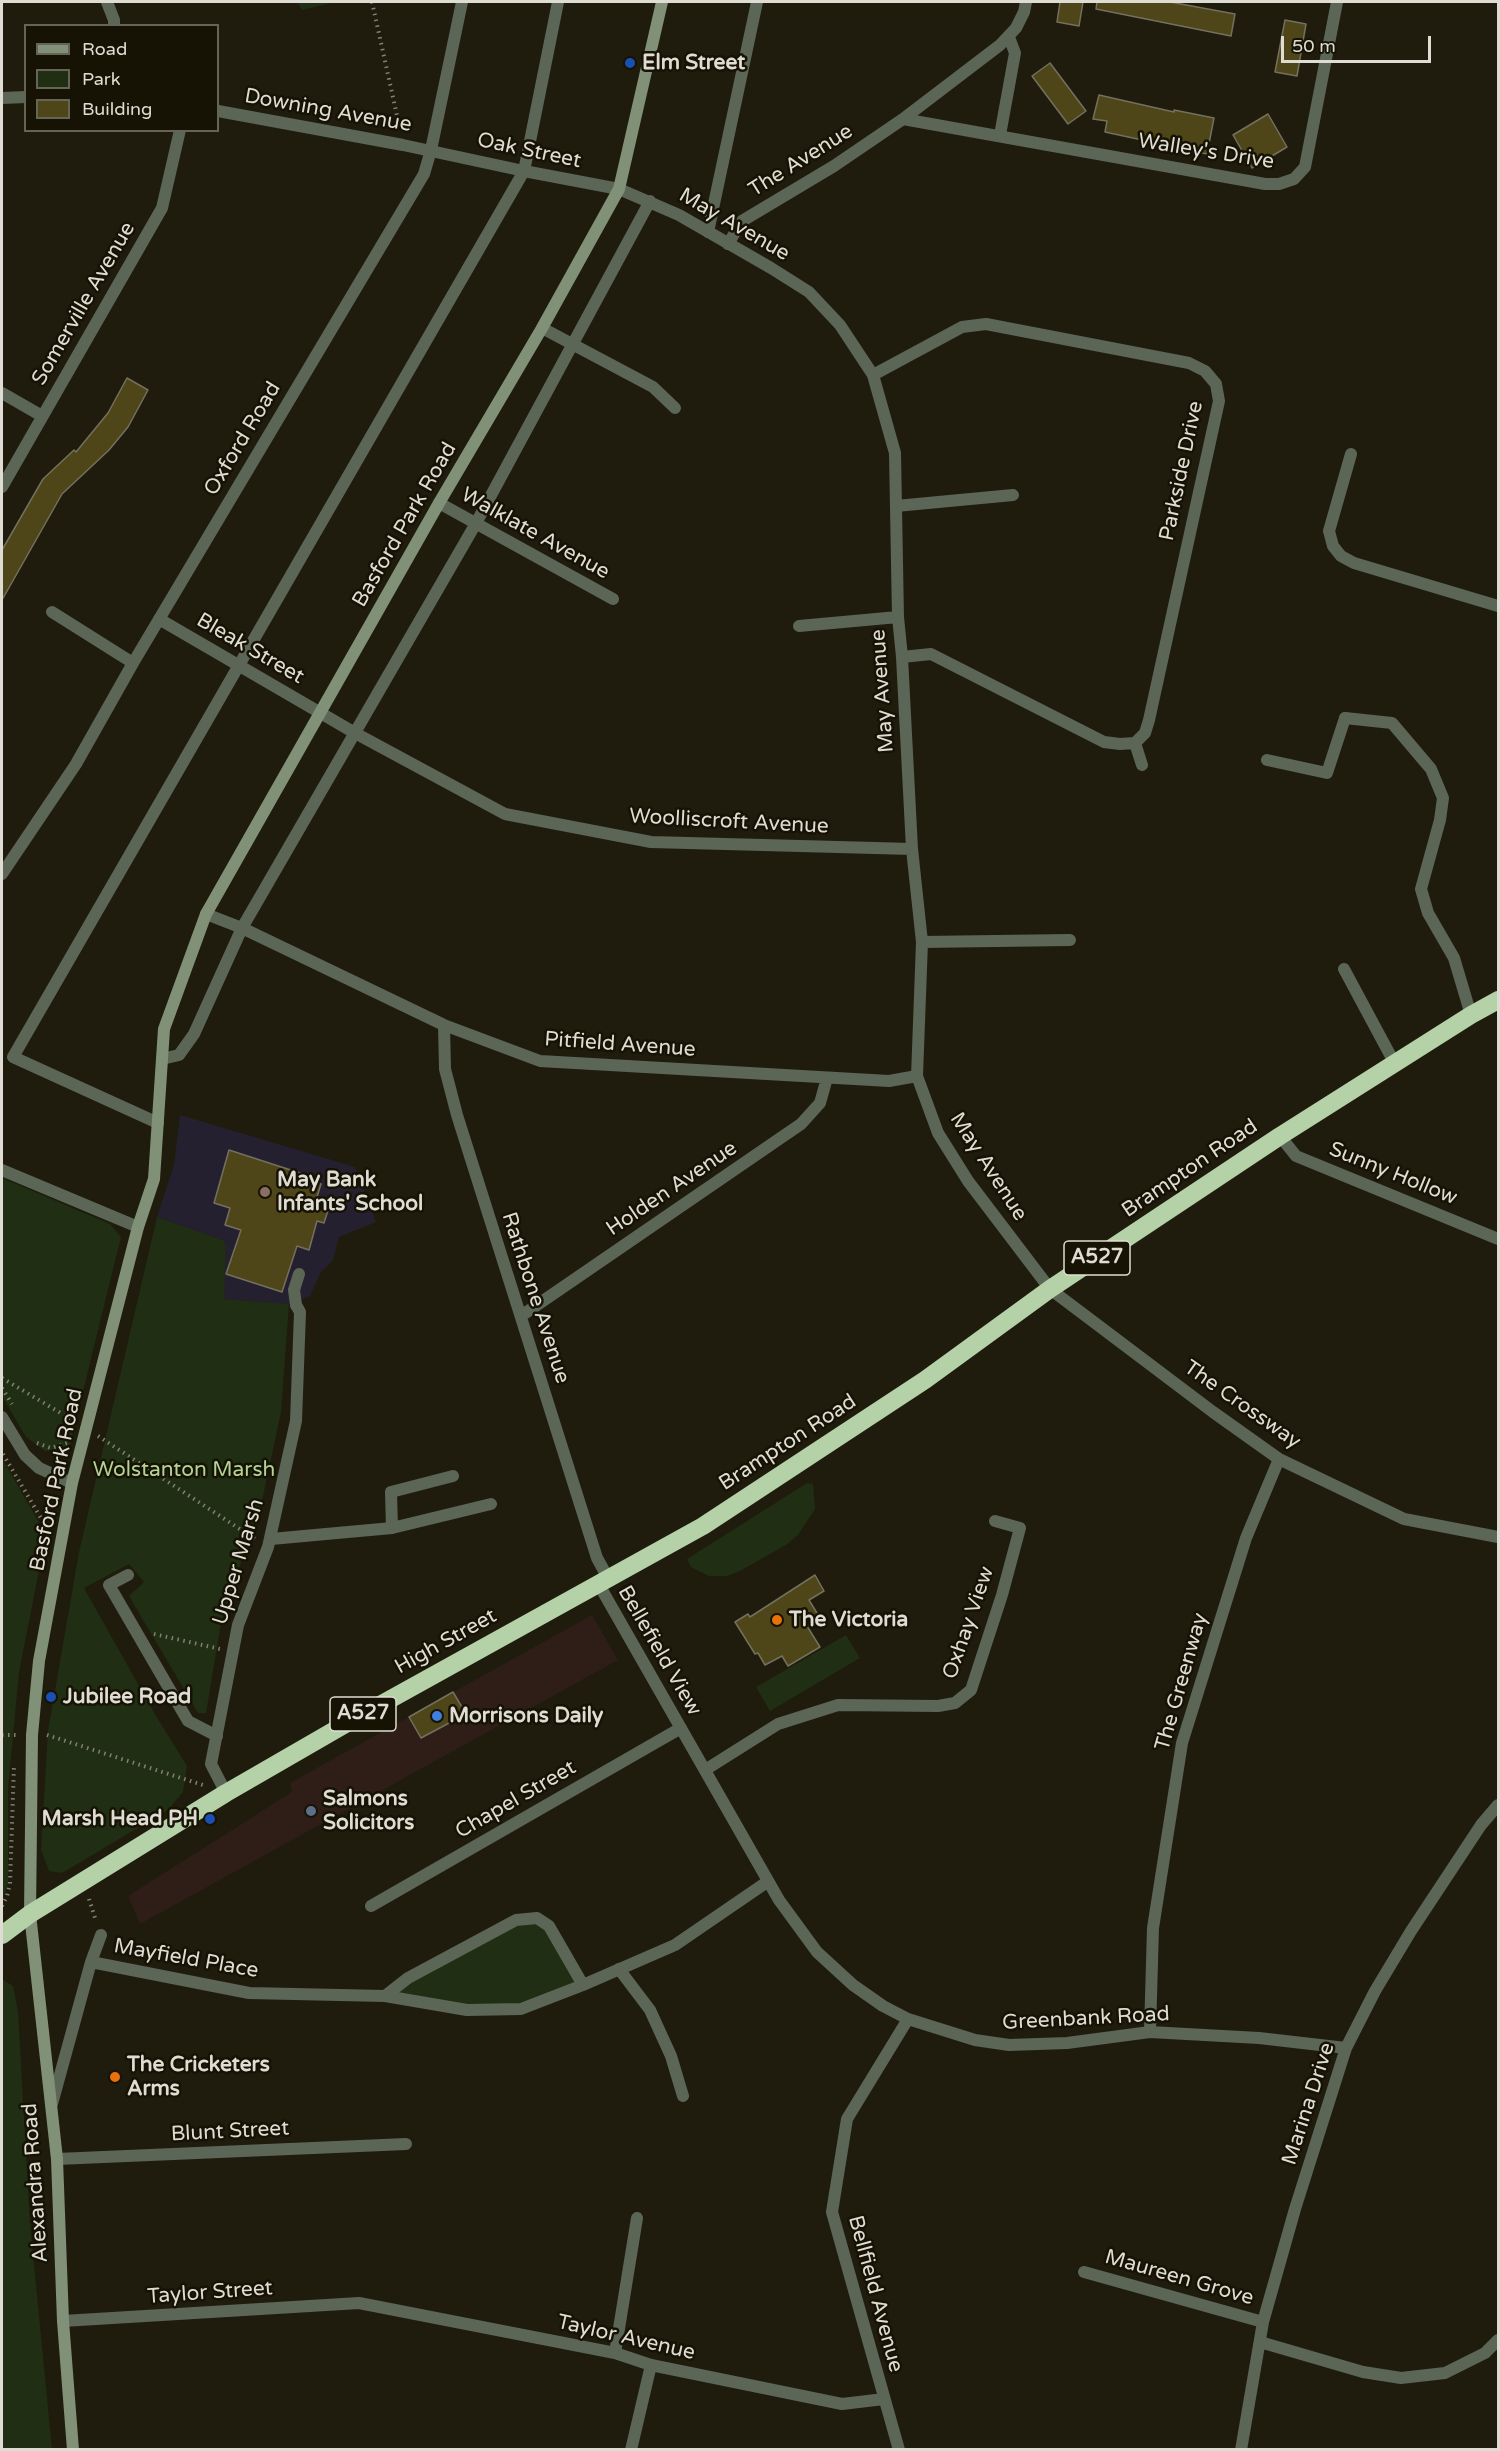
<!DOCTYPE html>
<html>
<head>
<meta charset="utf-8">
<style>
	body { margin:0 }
	#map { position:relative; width:1500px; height:2451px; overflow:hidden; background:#1f1c0d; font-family:"Varela Round",sans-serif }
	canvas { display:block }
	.frame { position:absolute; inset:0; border:3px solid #dfddd3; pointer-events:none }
	.legend { position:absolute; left:24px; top:24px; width:195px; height:108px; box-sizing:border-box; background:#161305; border:2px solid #666457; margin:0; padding:8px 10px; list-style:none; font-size:18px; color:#dfddd3 }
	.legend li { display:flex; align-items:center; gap:12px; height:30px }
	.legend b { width:30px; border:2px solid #666457 }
	.scale { position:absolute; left:1281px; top:36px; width:150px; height:27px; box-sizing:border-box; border:3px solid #dfddd3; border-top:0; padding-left:8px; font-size:18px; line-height:21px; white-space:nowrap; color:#dfddd3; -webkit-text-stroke:4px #161305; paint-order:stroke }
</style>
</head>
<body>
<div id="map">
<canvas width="1500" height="2451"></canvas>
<div class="frame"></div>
<ul class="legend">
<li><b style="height:8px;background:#809178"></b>Road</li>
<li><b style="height:16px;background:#202e13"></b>Park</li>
<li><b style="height:16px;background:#4e4519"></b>Building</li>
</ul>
<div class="scale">50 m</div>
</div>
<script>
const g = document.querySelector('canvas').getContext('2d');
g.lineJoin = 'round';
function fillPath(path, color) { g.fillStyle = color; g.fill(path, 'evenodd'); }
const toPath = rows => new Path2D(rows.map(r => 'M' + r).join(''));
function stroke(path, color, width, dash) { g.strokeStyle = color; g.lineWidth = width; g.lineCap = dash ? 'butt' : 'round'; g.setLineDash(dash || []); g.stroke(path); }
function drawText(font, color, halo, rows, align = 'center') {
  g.font = font + ' "Varela Round",sans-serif'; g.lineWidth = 5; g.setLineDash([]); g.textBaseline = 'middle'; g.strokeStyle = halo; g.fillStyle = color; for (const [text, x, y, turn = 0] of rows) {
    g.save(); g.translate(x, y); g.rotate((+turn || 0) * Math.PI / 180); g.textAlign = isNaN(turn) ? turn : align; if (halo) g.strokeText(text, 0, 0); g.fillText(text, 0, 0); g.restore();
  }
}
fillPath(toPath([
	[592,1615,618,1660,140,1924,128,1896,292,1792,290,1783]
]), '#2f1e18');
fillPath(toPath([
	[180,1115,355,1167,376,1222,339,1237,333,1260,321,1272,310,1296,289,1304,223,1299,226,1246,223,1240,157,1217,174,1165]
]), '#252030');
fillPath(toPath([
	[297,2,335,2,302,10],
	[2,1178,110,1224,121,1237,70,1444,62,1449,45,1451,26,1437,2,1396],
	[157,1217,223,1240,226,1246,224,1299,289,1304,281,1412,263,1496,221,1623,206,1713,198,1713,129,1596,144,1582,129,1564,84,1588,156,1716,187,1766,183,1792,168,1810,62,1873,49,1871,41,1850,48,1731,79,1552],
	[2,1458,46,1535,19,1672,8,1789,8,1884,2,1900],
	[807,1483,813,1484,815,1509,798,1535,786,1545,740,1571,727,1576,709,1576,691,1567,687,1559],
	[846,1635,860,1658,770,1711,756,1687],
	[537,1918,583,1985,521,2009,467,2010,385,1996,516,1920],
	[2,1979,13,1986,18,2011,30,2224,52,2449,2,2449]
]), '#202e13');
const building = toPath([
	[1060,2,1083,2,1079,26,1057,22,1060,2],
	[1097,2,1170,2,1235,14,1231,36,1096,9,1097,2],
	[1285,20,1306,24,1297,76,1275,72,1285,20],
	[1050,63,1086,111,1068,124,1032,76,1050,63],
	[1099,95,1174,112,1174,110,1214,118,1207,154,1105,132,1107,121,1093,119,1099,95],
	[1268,114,1287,147,1252,168,1233,135,1268,114],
	[127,378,148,390,128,427,109,450,62,494,2,600,2,550,43,479,74,450,76,452,108,413,127,378],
	[229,1150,303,1174,302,1178,321,1184,317,1197,331,1201,324,1223,317,1221,309,1250,297,1246,282,1292,226,1274,241,1230,225,1225,230,1208,214,1203,229,1150],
	[815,1575,824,1591,809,1600,820,1618,807,1626,820,1647,788,1666,782,1656,765,1665,758,1653,755,1654,735,1622,748,1614,750,1617,815,1575],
	[453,1692,466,1714,421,1738,409,1717,453,1692]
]);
fillPath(building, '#4e4519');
stroke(building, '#74705f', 1.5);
stroke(toPath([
	[372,2,400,129],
	[2,1378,74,1421],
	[2,1388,12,1404],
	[98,1436,255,1539],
	[37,1443,51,1448,67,1443],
	[3,1454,48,1530],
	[154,1634,220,1649],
	[2,1735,19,1735],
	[47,1735,206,1786],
	[89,1899,96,1921],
	[2,1906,7,1896,10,1884,14,1765]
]), '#828073', 4, [1.5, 4.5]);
stroke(toPath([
	[708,232,757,2],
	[1351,454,1329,531,1333,546,1341,556,1354,563,1498,606],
	[1267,760,1327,773,1345,718],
	[158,1123,13,1057,524,171,558,2],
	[296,1305,294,1290,299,1274],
	[392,1528,391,1492,453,1476],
	[128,1575,109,1585,188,1721,217,1736],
	[619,1969,650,2010,671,2056,683,2096]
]), '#5b6656', 12);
stroke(toPath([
	[107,2,114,20,114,26],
	[2,98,26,97],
	[218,111,403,145,524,171,619,189,679,215,771,268,809,292,840,325,873,375,895,453,898,617,902,657,912,849,922,942,917,1076,938,1133,968,1181,1050,1289,1213,1412,1279,1459,1404,1519,1498,1537],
	[903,119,1265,184,1279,184,1294,179,1305,167,1337,2],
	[1000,135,1015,53,1009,37],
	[728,244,742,221,834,166,903,119,1000,45,1016,28,1024,12,1026,2],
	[542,328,653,387,675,408],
	[873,375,962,327,986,324,1189,363,1205,371,1216,384,1219,401,1149,720,1145,733,1135,743,1120,744,1104,742,931,654,902,657],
	[2,393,42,416],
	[2,487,162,208,180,130],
	[439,503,613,599],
	[896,506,1013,495],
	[52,612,133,663],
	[159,619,355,733,505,814,651,842,912,849],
	[799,626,898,617],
	[1345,718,1392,723,1431,769,1443,798,1440,820,1421,889,1428,913,1454,958,1471,1015],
	[1135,743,1142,765],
	[2,874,76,764,133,663,424,174,431,150,462,2],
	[206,914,242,928,444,1025,540,1061,889,1081,917,1076],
	[922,942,1070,940],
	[1344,969,1395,1064],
	[444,1025,445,1069,457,1115,597,1558,608,1578],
	[162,1059,179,1055,194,1034,242,928,475,525,650,201],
	[1280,1136,1296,1156,1498,1239],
	[2,1170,138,1227],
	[521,1316,801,1124,820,1103,827,1078],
	[2,1417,25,1455,39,1468,72,1483],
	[271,1539,392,1528,491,1504],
	[598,1583,779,1900,817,1952,853,1985,883,2006,908,2019,975,2040,1009,2045,1067,2043,1150,2032,1259,2038,1346,2048],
	[705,1770,778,1724,838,1705,938,1706,955,1703,971,1690,1002,1595,1020,1528,995,1521],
	[226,1793,211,1764,238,1625,268,1547,296,1421,300,1312,296,1305],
	[371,1906,681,1728],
	[91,1962,101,1935],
	[385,1996,408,1978,516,1920,537,1918,549,1926,583,1985],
	[1150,2032,1153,1928,1182,1743,1246,1538,1279,1459],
	[52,2104,91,1962,249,1993,385,1996,467,2010,521,2009,583,1985,675,1945,767,1882],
	[57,2159,406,2144],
	[1084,2272,1263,2322],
	[63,2321,359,2303,615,2353,651,2365,842,2404,884,2399],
	[1260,2342,1363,2372,1401,2378,1445,2373,1485,2353,1498,2340],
	[615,2353,637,2218],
	[631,2450,651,2365],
	[899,2450,832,2212,847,2119,908,2019],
	[1241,2450,1263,2322,1295,2209,1346,2048,1375,1991,1411,1931,1481,1825,1498,1805]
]), '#5b6656', 12);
stroke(toPath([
	[73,2450,63,2321,57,2159,30,1914,32,1735,39,1661,72,1483,138,1227,154,1179,164,1029,206,914,439,503,542,328,619,189,662,2]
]), '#809178', 12);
stroke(toPath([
	[2,1935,30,1914,226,1793,342,1726,703,1526,925,1380,1050,1289,1280,1136,1471,1015,1498,1000]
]), '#b5d1a8', 18);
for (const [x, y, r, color] of [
	[630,63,6,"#1a4fb4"],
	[265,1192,6,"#8d6e63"],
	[777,1620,6,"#e8710a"],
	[51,1697,6,"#1a4fb4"],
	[437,1716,6,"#3f7fe0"],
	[311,1811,6,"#5c6f8a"],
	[210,1819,6,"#1a4fb4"],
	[115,2077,6,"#e8710a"]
]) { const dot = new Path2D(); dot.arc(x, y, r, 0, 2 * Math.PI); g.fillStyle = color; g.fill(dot); stroke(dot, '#161305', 2); }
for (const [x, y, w] of [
	[1097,1258,66],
	[363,1714,66]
]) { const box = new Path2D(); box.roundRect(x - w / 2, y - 17, w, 34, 4.5); g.fillStyle = '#161305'; g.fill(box); stroke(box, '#dfddd3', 1.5); }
drawText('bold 20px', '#dfddd3', null, [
	["A527",1097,1258],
	["A527",363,1714]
]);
drawText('bold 21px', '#dfddd3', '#161305', [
	["Elm Street",642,63],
	["May Bank",277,1180],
	["Infants' School",277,1204],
	["The Victoria",789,1620],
	["Jubilee Road",63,1697],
	["Morrisons Daily",449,1716],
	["Salmons",323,1799],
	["Solicitors",323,1823],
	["Marsh Head PH",198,1819,"right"],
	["The Cricketers",127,2065],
	["Arms",127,2089]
], 'left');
drawText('21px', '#dfddd3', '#161305', [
	["Downing Avenue",328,111,10],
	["Oak Street",529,151,12],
	["Walley's Drive",1206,152,9],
	["The Avenue",801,161,-32],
	["May Avenue",734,225,30],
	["Somerville Avenue",84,304,-60],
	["Oxford Road",243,439,-59],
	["Parkside Drive",1182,471,-78],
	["Basford Park Road",405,525,-60],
	["Walklate Avenue",535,534,29],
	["Bleak Street",250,649,30],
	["May Avenue",883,691,-94],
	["Woolliscroft Avenue",729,822,3],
	["Pitfield Avenue",620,1045,4],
	["May Avenue",988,1167,57],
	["Brampton Road",1190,1169,-34],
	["Sunny Hollow",1393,1174,22],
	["Holden Avenue",672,1189,-34],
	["Rathbone Avenue",535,1298,72],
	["The Crossway",1242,1405,35],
	["Brampton Road",788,1443,-33],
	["Basford Park Road",57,1480,-78],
	["Upper Marsh",239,1562,-73],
	["Oxhay View",969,1623,-71],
	["High Street",446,1642,-29],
	["Bellefield View",659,1651,60],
	["The Greenway",1182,1682,-74],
	["Chapel Street",516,1800,-30],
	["Mayfield Place",186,1959,10],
	["Greenbank Road",1086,2019,-3],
	["Marina Drive",1309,2104,-72],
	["Blunt Street",230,2132,-3],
	["Alexandra Road",36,2183,-94],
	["Maureen Grove",1179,2278,16],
	["Taylor Street",210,2293,-4],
	["Bellfield Avenue",875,2294,75],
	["Taylor Avenue",626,2338,13]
]);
drawText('21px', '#b2d495', '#161305', [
	["Wolstanton Marsh",184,1470]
]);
</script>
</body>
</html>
